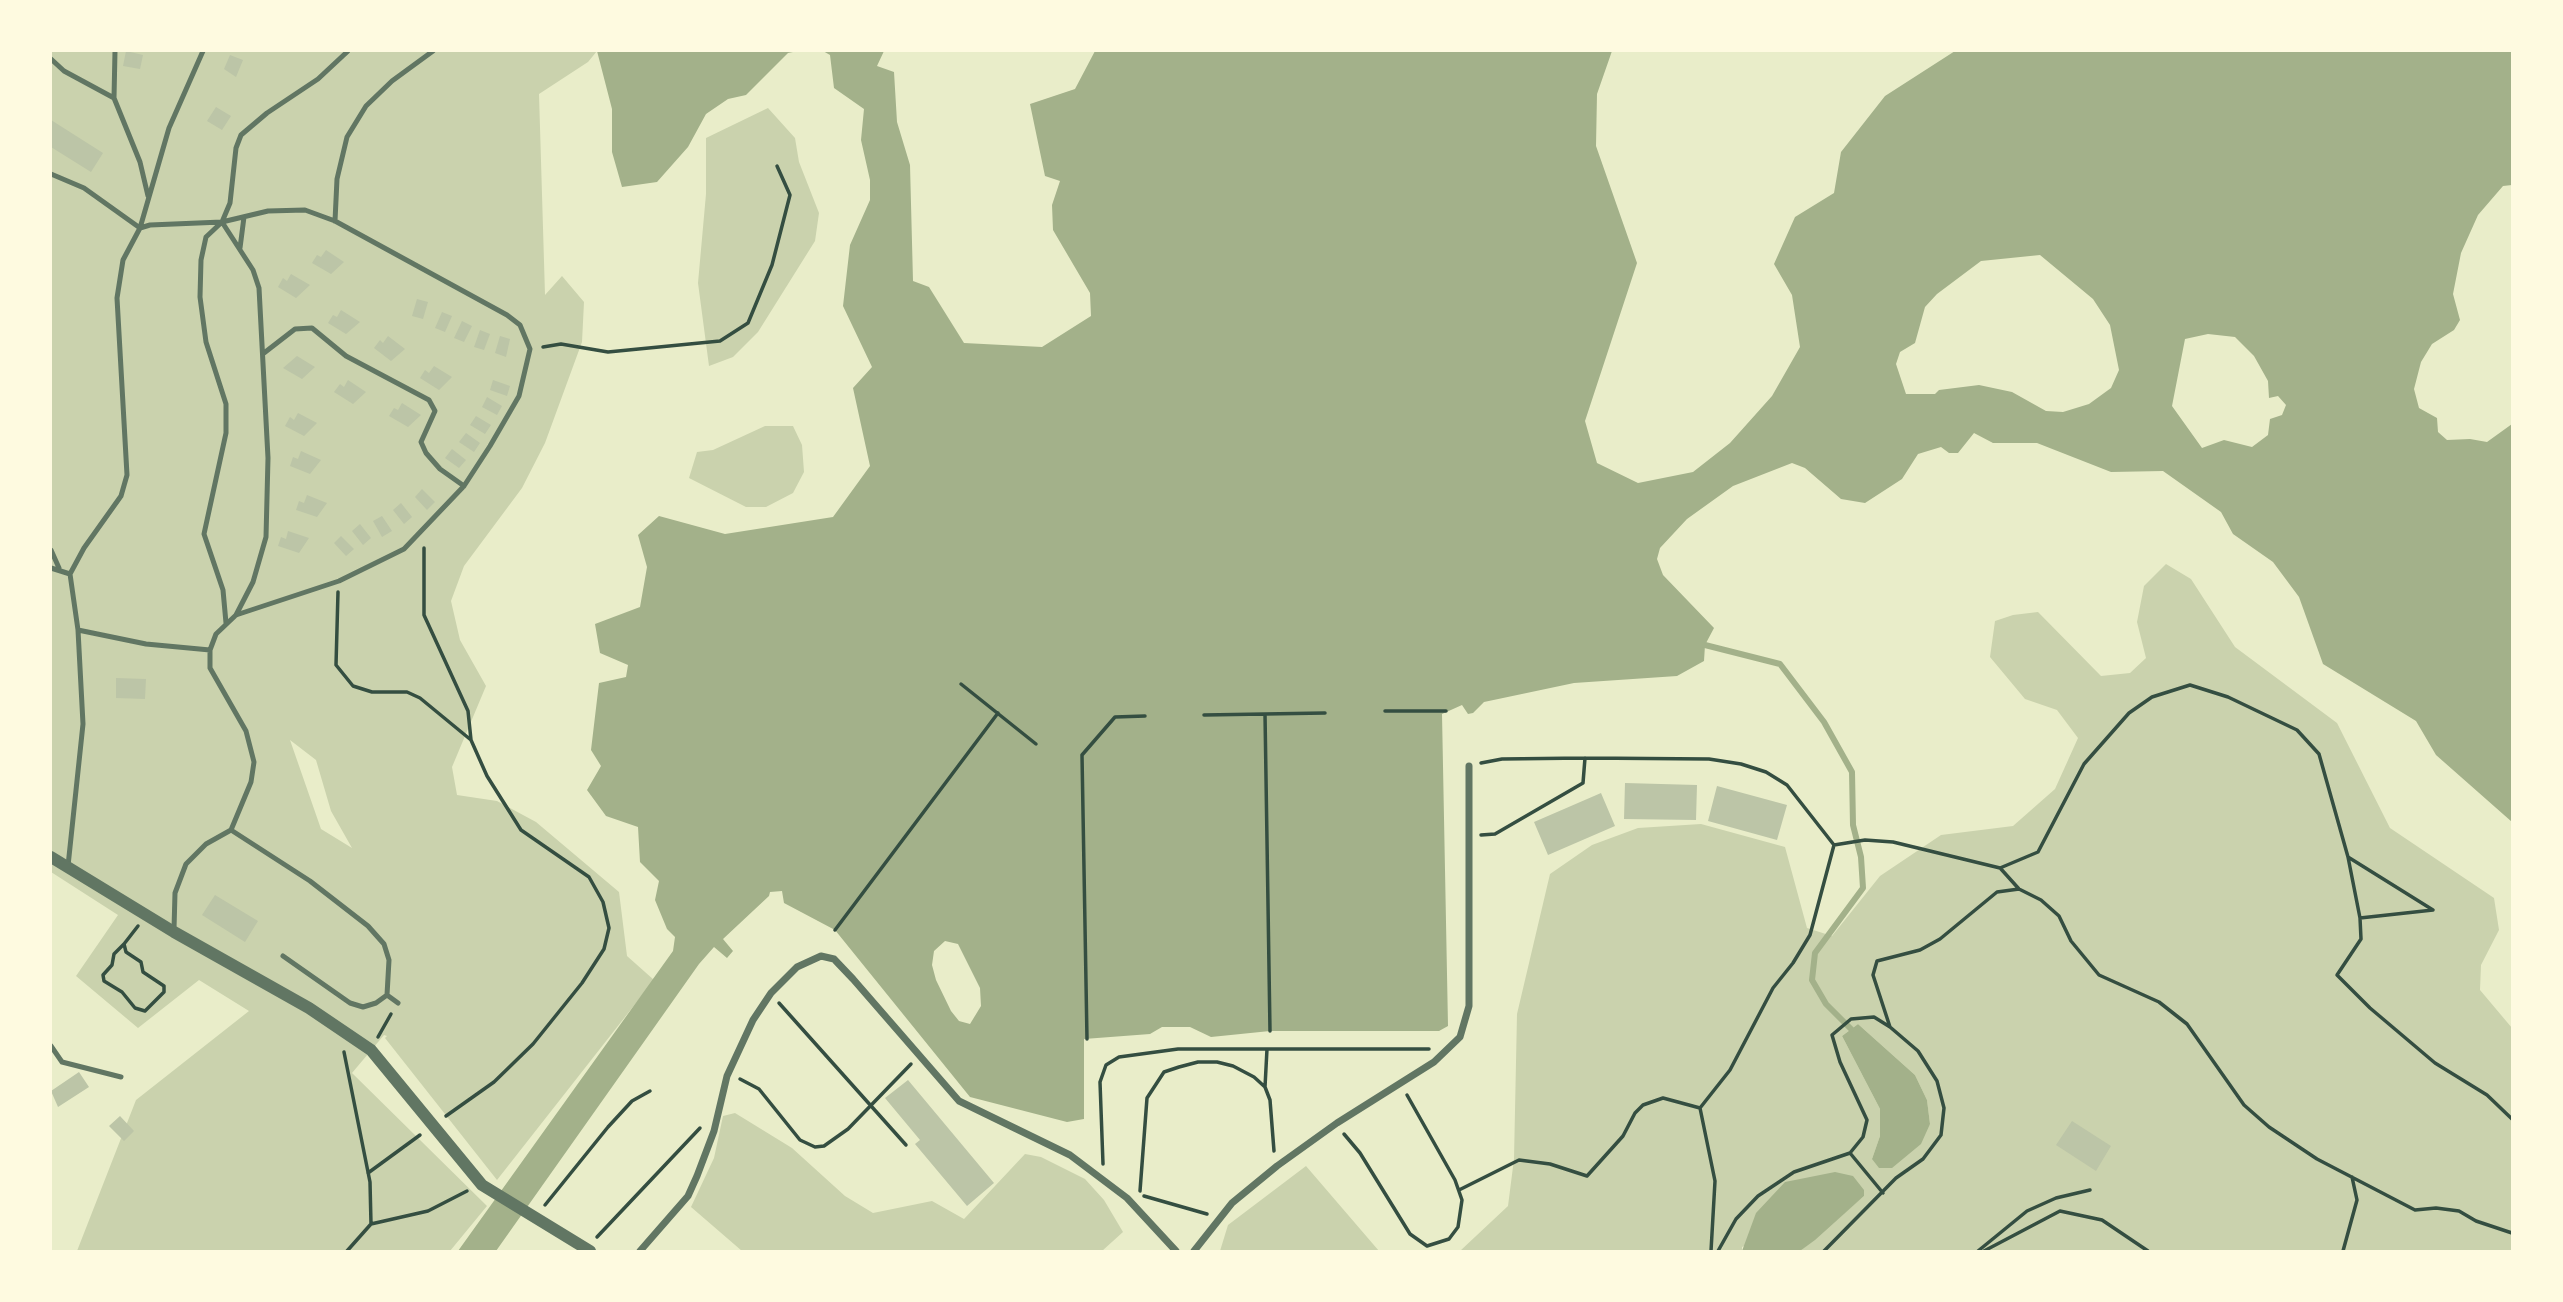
<!DOCTYPE html>
<html>
<head>
<meta charset="utf-8">
<style>
	body { margin:0 }
	#map { position:relative; width:2563px; height:1302px; overflow:hidden; background:#e9edc9; font-family:Raleway,sans-serif }
	canvas { display:block }
	.frame { position:absolute; inset:0; border:52px solid #fefae0; pointer-events:none }
</style>
</head>
<body>
<div id="map">
<canvas width="2563" height="1302"></canvas>
<div class="frame"></div>
</div>
<script>
const g = document.querySelector('canvas').getContext('2d');
g.lineJoin = 'round';
function fillPath(path, color) { g.fillStyle = color; g.fill(path, 'evenodd'); }
const toPath = rows => new Path2D(rows.map(r => 'M' + r).join(''));
function stroke(path, color, width, dash) { g.strokeStyle = color; g.lineWidth = width; g.lineCap = dash ? 'butt' : 'round'; g.setLineDash(dash || []); g.stroke(path); }
fillPath(toPath([
	[51,51,597,51,588,62,539,94,545,295,562,276,584,302,582,342,545,443,522,488,464,566,451,601,460,640,486,686,452,767,457,795,497,801,536,822,619,892,627,956,654,980,497,1180,385,1038,387,1036,384,1035,352,1073,487,1206,450,1251,77,1251,136,1100,249,1011,199,980,138,1028,76,976,118,915,51,872],
	[290,740,316,760,331,811,352,848,321,829],
	[768,108,795,138,799,162,819,213,815,241,758,332,733,357,709,366,698,283,706,194,706,138],
	[765,426,793,426,802,445,804,472,793,493,766,507,746,507,689,478,697,452,713,450],
	[2166,564,2191,579,2235,647,2337,723,2390,828,2494,898,2499,930,2481,965,2480,990,2512,1028,2512,1251,1800,1251,1864,1196,1742,1247,1742,1251,1460,1251,1508,1206,1514,1159,1517,1014,1550,874,1592,845,1638,828,1701,824,1785,847,1807,928,1832,936,1880,876,1941,835,2013,826,2055,789,2078,738,2057,710,2025,699,1990,657,1995,621,2013,615,2038,612,2101,676,2130,673,2146,658,2137,622,2144,586],
	[1858,1024,1915,1075,1927,1100,1930,1124,1872,1159,1880,1136,1880,1109,1842,1036],
	[735,1113,792,1148,845,1196,873,1213,932,1201,964,1219,1025,1154,1041,1157,1085,1179,1104,1200,1123,1232,1102,1251,742,1251,691,1207,714,1158,723,1116],
	[1306,1166,1379,1251,1220,1251,1228,1225]
]), '#cad2ad');
fillPath(toPath([
	[597,51,798,51,788,53,746,95,728,99,706,114,688,147,657,182,622,187,612,152,612,109],
	[823,51,884,51,877,66,894,72,897,122,910,165,913,281,929,287,964,343,1042,347,1091,316,1090,293,1053,230,1052,205,1060,181,1045,176,1030,104,1075,89,1095,51,1612,51,1597,94,1596,146,1637,263,1585,421,1597,463,1638,483,1693,472,1730,443,1772,396,1800,347,1792,295,1774,264,1795,217,1834,193,1841,152,1885,96,1955,51,2512,51,2512,185,2503,186,2478,215,2461,253,2453,294,2460,320,2454,330,2432,344,2421,362,2414,389,2419,408,2437,418,2438,432,2447,440,2470,439,2487,442,2512,424,2512,822,2436,755,2416,721,2323,664,2299,597,2273,562,2233,534,2221,512,2163,471,2111,472,2037,443,1993,443,1974,433,1958,453,1949,453,1941,447,1918,454,1902,479,1865,503,1841,499,1805,468,1792,463,1733,486,1687,519,1660,548,1657,559,1663,575,1714,628,1705,645,1704,661,1677,676,1574,683,1484,702,1473,713,1468,714,1462,705,1442,714,1448,1026,1439,1031,1270,1031,1211,1037,1190,1027,1162,1027,1150,1034,1084,1039,1084,1119,1067,1122,970,1097,835,930,784,903,782,891,770,892,769,896,723,939,733,951,727,958,714,947,699,964,496,1251,458,1251,673,951,675,937,667,929,655,900,659,881,640,862,638,827,606,816,587,790,601,766,591,750,599,683,626,677,628,665,600,653,595,624,640,607,647,567,638,535,659,516,725,534,833,517,870,466,853,388,872,367,843,306,850,245,870,200,870,180,861,140,864,109,834,88,830,55],
	[2040,255,2093,299,2110,325,2119,370,2111,388,2089,404,2063,412,2046,411,2012,392,1979,385,1939,390,1935,394,1906,394,1896,364,1900,352,1915,343,1925,307,1937,294,1981,261],
	[2208,334,2235,337,2254,356,2268,381,2269,398,2278,396,2286,405,2282,415,2270,419,2268,435,2252,447,2224,440,2202,448,2172,406,2185,339],
	[945,941,958,944,980,988,981,1006,970,1024,959,1021,951,1011,936,980,932,965,934,951],
	[1858,1024,1915,1075,1927,1100,1930,1124,1921,1144,1892,1168,1879,1168,1872,1159,1880,1136,1880,1109,1842,1036],
	[1835,1172,1853,1176,1864,1190,1864,1196,1815,1240,1800,1251,1742,1251,1756,1213,1785,1182]
]), '#a3b18a');
stroke(toPath([
	[1705,645,1780,664,1824,722,1852,772,1853,825,1861,857,1863,888,1815,953,1812,980,1826,1004,1851,1029]
]), '#a3b18a', 6);
fillPath(toPath([
	[126,51,143,55,140,69,123,66],
	[230,55,243,60,236,77,224,69],
	[216,107,231,116,222,130,207,121],
	[51,120,103,153,91,172,51,147],
	[326,250,344,262,331,274,312,263,317,255,321,257],
	[291,274,310,285,296,298,278,287,283,278,287,281],
	[417,299,428,302,423,319,412,316],
	[341,310,360,322,346,334,328,323,333,315,337,317],
	[442,312,452,316,445,332,435,328],
	[462,321,472,326,464,342,454,338],
	[480,330,490,334,484,350,474,347],
	[388,336,405,349,391,361,374,348,380,340,383,343],
	[500,336,510,339,506,357,495,353],
	[297,356,315,367,302,379,283,368],
	[434,366,452,377,439,390,420,378,425,370,429,373],
	[348,380,366,392,353,404,334,392,340,384,344,387],
	[493,380,510,386,507,396,490,390],
	[487,397,502,406,497,415,482,407],
	[402,403,421,415,408,427,389,416,394,408,398,410],
	[298,413,317,423,304,436,285,426,290,417,294,420],
	[476,416,491,425,485,434,470,425],
	[466,433,480,443,474,452,459,442],
	[452,449,466,460,459,468,445,458],
	[301,451,321,460,310,474,290,466,293,457,298,459],
	[422,489,435,502,427,510,415,497],
	[307,495,327,503,317,517,296,510,299,501,304,503],
	[401,503,412,517,404,524,393,510],
	[382,516,392,531,382,537,373,521],
	[360,524,371,538,363,545,352,531],
	[288,531,309,538,299,553,278,546,281,537,286,539],
	[341,536,354,549,346,556,334,543],
	[116,678,146,679,145,699,116,698],
	[1625,783,1697,785,1696,820,1624,819],
	[1717,786,1787,805,1777,840,1708,821],
	[1601,793,1615,826,1548,855,1534,822],
	[215,895,258,921,245,942,202,915],
	[79,1072,89,1087,58,1107,51,1091],
	[908,1080,994,1183,967,1206,915,1144,920,1140,885,1098],
	[120,1116,134,1131,124,1141,109,1126],
	[2072,1121,2111,1146,2096,1171,2056,1145]
]), '#bcc5a7');
stroke(toPath([
	[543,347,561,344,608,352,720,341,748,323,772,265,790,195,777,166],
	[424,548,424,615,468,711,471,740],
	[338,592,336,665,353,686,372,692,407,692,420,698,471,740,487,776,521,830,589,877,603,902,609,928,604,949,582,983,533,1044,494,1082,446,1116],
	[961,684,1036,744],
	[1385,711,1446,711],
	[1265,714,1270,1031],
	[1204,715,1325,713],
	[1481,763,1502,759,1585,758,1709,759,1741,764,1766,772,1787,785,1834,845],
	[1481,835,1495,834,1583,783,1585,758],
	[2348,857,2433,910,2360,918],
	[2001,869,2019,889,2041,900,2059,916,2071,941,2099,975,2159,1002,2187,1024,2244,1105,2269,1127,2317,1159,2415,1210,2436,1208,2459,1211,2476,1221,2512,1233],
	[835,930,998,713],
	[124,944,114,954,112,965,103,975,104,981,122,992,135,1008,145,1011,164,992,164,986,143,972,141,962,126,952,124,944,138,926],
	[779,1003,906,1145],
	[1890,1027,1873,975,1877,961,1920,950,1940,939,1997,892,2019,889],
	[378,1037,391,1014],
	[1087,1039,1082,755,1115,717,1145,716],
	[344,1052,370,1182,371,1224,347,1251],
	[740,1079,759,1089,800,1140,815,1147,824,1146,848,1129,911,1064],
	[1265,1087,1267,1049],
	[1344,1134,1360,1153,1410,1234,1427,1246,1449,1239,1458,1227,1462,1200,1455,1180,1407,1095],
	[1850,1153,1883,1193],
	[1103,1164,1100,1082,1106,1065,1119,1057,1178,1049,1429,1049],
	[368,1173,420,1135],
	[1459,1190,1519,1160,1550,1164,1587,1176,1623,1136,1635,1113,1643,1105,1663,1098,1700,1108],
	[1140,1191,1147,1098,1164,1072,1179,1067,1198,1062,1217,1062,1233,1066,1254,1077,1265,1087,1270,1100,1274,1151],
	[1144,1196,1207,1214],
	[545,1205,608,1127,632,1101,650,1091],
	[371,1224,428,1211,467,1191],
	[597,1237,700,1128],
	[1711,1251,1715,1181,1700,1108,1730,1070,1773,988,1793,963,1810,935,1834,845,1865,840,1893,842,2000,868,2038,852,2084,764,2129,713,2152,697,2190,685,2228,697,2297,730,2319,754,2348,857,2360,918,2361,939,2337,975,2370,1008,2435,1063,2487,1095,2512,1119],
	[1718,1251,1736,1219,1758,1196,1794,1172,1850,1153,1863,1137,1867,1120,1840,1062,1832,1035,1851,1019,1874,1017,1890,1027,1918,1051,1937,1081,1944,1108,1941,1135,1923,1159,1896,1178,1824,1251],
	[1978,1251,2027,1211,2056,1198,2090,1190],
	[1984,1251,2060,1211,2102,1220,2148,1251],
	[2343,1251,2357,1200,2352,1177]
]), '#344e41', 3.5);
stroke(toPath([
	[115,51,114,98,140,162,148,196],
	[51,59,64,71,114,98],
	[51,174,84,188,140,228,150,225,222,222,268,211,305,210,335,221,507,315,520,325,530,349,519,396,490,446,464,486,404,549,339,581,236,615,216,634,210,650,210,668,246,731,254,762,251,782,231,830,206,844,186,864,175,893,174,929],
	[335,221,337,179,347,137,366,106,392,81,433,51],
	[222,222,253,270,259,288,268,458,266,537,253,582,236,615],
	[240,248,244,217],
	[264,353,295,329,312,328,346,356,429,400,435,411,421,442,426,453,440,469,464,486],
	[51,550,59,568],
	[51,568,70,574],
	[226,623,223,590,204,534,226,433,226,404,206,342,200,297,201,260,206,237,222,222,230,203,236,148,241,135,267,113,318,79,348,51],
	[78,630,146,644,210,650],
	[231,830,310,881,368,926,384,944,389,960,387,995,376,1003,363,1007,350,1003,283,956],
	[68,866,83,724,78,630,70,574,84,548,121,496,127,475,117,298,123,260,140,228,169,128,203,51],
	[387,995,398,1003],
	[51,1046,62,1062,121,1077]
]), '#617663', 5);
stroke(toPath([
	[640,1251,688,1196,697,1176,714,1131,727,1076,753,1020,771,993,797,967,821,956,834,959,853,979,959,1101,1070,1155,1127,1198,1176,1251],
	[1194,1251,1232,1203,1277,1166,1337,1123,1434,1062,1460,1037,1469,1006,1469,766]
]), '#617663', 7);
stroke(toPath([
	[51,857,174,932,309,1008,371,1050,482,1185,590,1251]
]), '#617663', 12);
</script>
</body>
</html>
